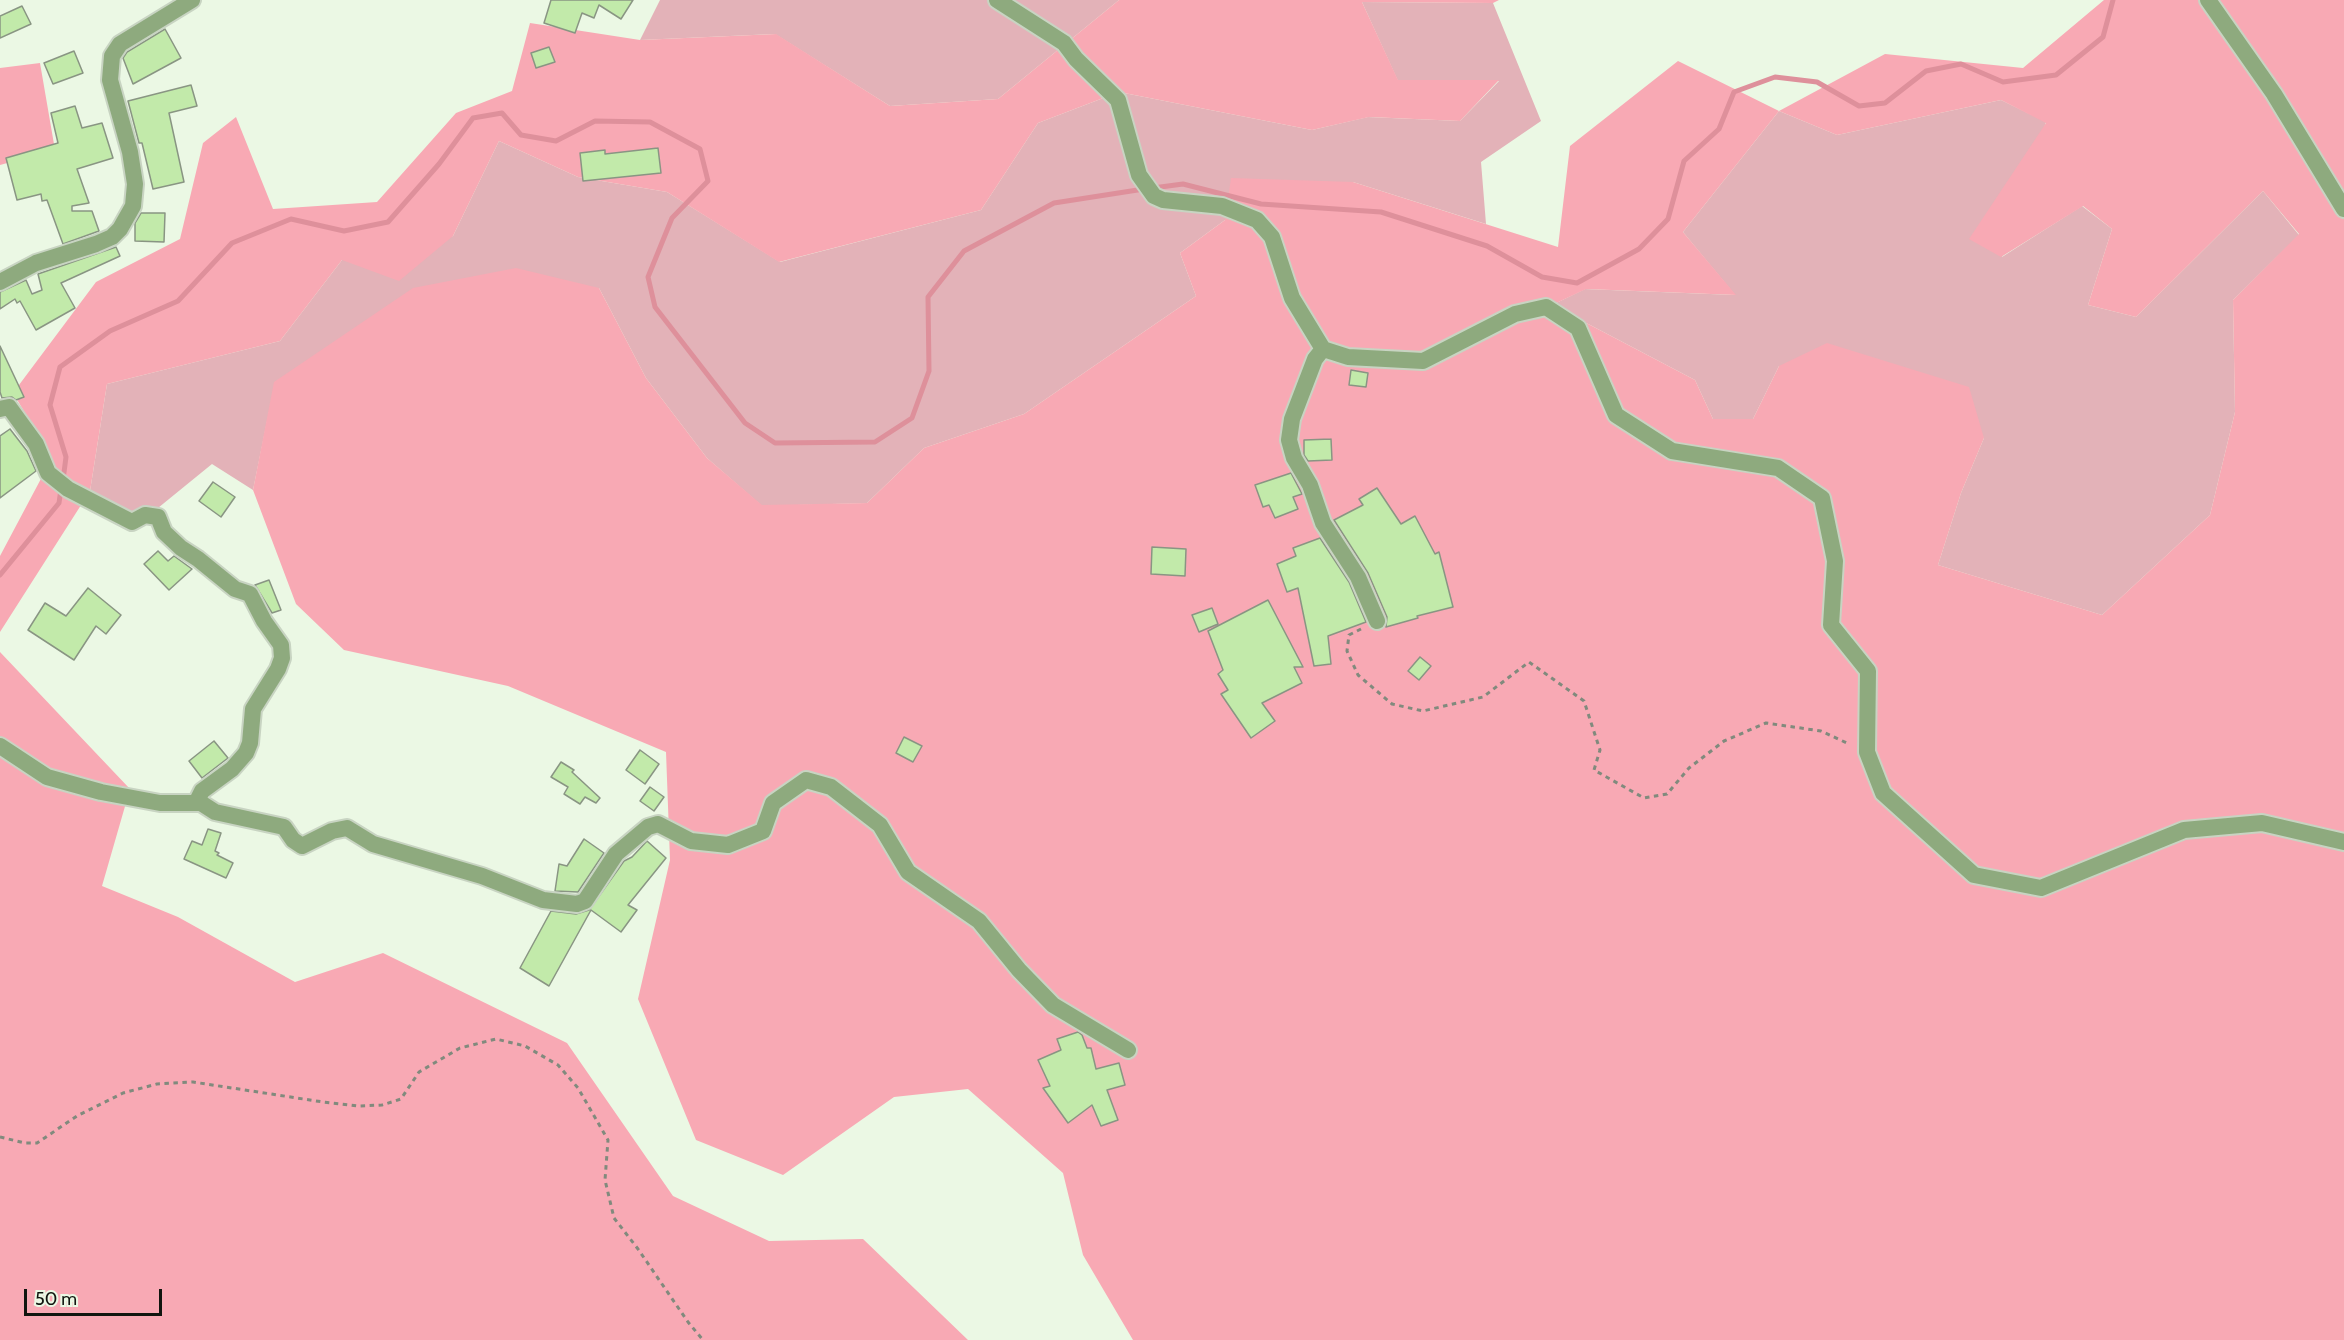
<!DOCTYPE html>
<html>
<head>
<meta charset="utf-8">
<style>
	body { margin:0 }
	#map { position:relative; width:2344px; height:1340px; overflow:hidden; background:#ebf8e4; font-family:Cabin,sans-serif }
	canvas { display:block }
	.scale { position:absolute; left:24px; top:1289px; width:138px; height:27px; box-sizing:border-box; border:3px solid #11150f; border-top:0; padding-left:8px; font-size:18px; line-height:21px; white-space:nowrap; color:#11150f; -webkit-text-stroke:4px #ebf8e4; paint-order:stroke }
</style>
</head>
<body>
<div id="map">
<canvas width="2344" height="1340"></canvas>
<div class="scale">50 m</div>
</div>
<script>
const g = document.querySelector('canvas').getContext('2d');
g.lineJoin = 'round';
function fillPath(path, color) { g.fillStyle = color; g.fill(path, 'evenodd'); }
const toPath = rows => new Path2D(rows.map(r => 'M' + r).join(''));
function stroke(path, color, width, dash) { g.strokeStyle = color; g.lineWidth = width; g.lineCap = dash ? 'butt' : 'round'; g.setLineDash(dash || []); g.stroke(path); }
fillPath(toPath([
	[660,0,1119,0,998,99,890,106,775,34,640,40],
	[1362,2,1493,3,1541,121,1481,162,1486,224,1353,182,1225,220,1180,253,1196,296,1024,414,924,448,867,503,762,506,707,458,646,378,599,288,275,382,253,490,212,464,142,521,90,491,107,384,280,341,342,260,453,236,499,141,578,177,667,192,780,262,981,210,1038,123,1119,92,1312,130,1368,117,1460,121,1499,81,1398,81],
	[2001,100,2046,122,2002,257,2082,206,2112,229,2088,305,2136,317,2263,191,2299,235,2233,300,2235,412,2210,515,2102,615,1938,565,1961,493,1984,438,1779,366,1753,419,1713,419,1695,380,1552,305,1585,289,1735,295,1683,232,1779,111,1837,135]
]), '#e3b2b8');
fillPath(toPath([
	[1119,0,1499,0,1493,3,1362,2,1398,80,1499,80,1460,121,1369,117,1312,130,1119,92,1038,123,981,210,779,262,667,192,578,177,499,141,453,236,399,281,342,260,280,341,107,384,90,491,0,632,0,556,52,458,13,393,96,282,180,239,203,143,236,117,273,209,377,202,456,113,512,91,530,23,640,40,776,34,890,106,998,99],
	[2104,0,2344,0,2344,1340,1133,1340,1083,1255,1063,1173,968,1089,894,1097,783,1175,696,1140,638,999,670,860,666,752,508,686,344,650,296,604,253,490,274,382,413,288,516,268,599,288,646,378,707,458,762,505,867,503,924,448,1024,414,1196,296,1180,253,1225,220,1231,178,1353,182,1558,247,1570,146,1678,61,1779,111,1885,54,2023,68],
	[2001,100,2046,123,1969,239,2001,257,2083,206,2112,229,2088,305,2136,317,2263,191,2299,234,2233,300,2235,412,2210,515,2102,615,1938,565,1961,493,1984,438,1969,387,1827,343,1779,366,1753,419,1713,419,1695,380,1552,305,1586,289,1736,295,1683,232,1779,111,1837,135],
	[40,63,55,150,0,165,0,68],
	[0,652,130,789,102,886,178,917,295,982,383,953,567,1043,673,1196,769,1241,863,1239,968,1340,0,1340]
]), '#f8a9b4');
stroke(toPath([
	[1153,188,1183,184,1261,204,1381,212,1487,246,1542,277,1577,283,1639,249,1668,219,1684,161,1719,129,1734,92,1775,77,1817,82,1859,106,1885,103,1926,71,1961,64,2003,82,2056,75,2103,37,2113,0],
	[63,480,66,457,50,405,60,367,110,331,178,301,232,243,291,219,344,231,388,222,439,164,473,118,502,113,521,135,556,141,595,121,650,122,700,149,708,181,672,218,648,277,655,307,745,423,775,443,875,442,912,418,929,371,928,297,964,251,1054,203,1144,189],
	[0,575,59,503,61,489]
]), '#de909b', 5);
const building = toPath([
	[551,0,633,0,621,19,599,5,594,18,582,13,575,33,544,23,551,0],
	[22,6,31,24,0,38,0,16,22,6],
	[165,29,181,58,133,84,123,58,127,52,165,29],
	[549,47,555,62,536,68,531,53,549,47],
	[74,51,83,73,53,84,44,63,74,51],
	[191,85,197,106,169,113,184,182,153,189,142,143,139,143,128,101,191,85],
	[75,106,82,128,102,123,113,158,77,169,89,203,72,206,72,211,92,211,99,231,63,244,47,200,42,201,41,194,17,200,6,158,58,143,51,113,75,106],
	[658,148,661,173,583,181,580,153,605,150,605,154,658,148],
	[141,213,165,213,164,242,135,241,135,223,141,213],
	[116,247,120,256,61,283,75,308,36,330,20,301,17,303,15,299,0,309,0,292,26,280,32,294,42,290,38,274,116,247],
	[0,346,24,397,16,400,12,397,2,398,0,392,0,346],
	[1351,370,1368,373,1366,387,1349,385,1351,370],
	[10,429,27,451,36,471,0,498,0,436,10,429],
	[1331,439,1332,460,1308,461,1304,455,1304,440,1331,439],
	[1291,473,1302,494,1293,497,1298,509,1275,518,1269,505,1263,507,1255,485,1291,473],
	[213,482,235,497,221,517,199,501,213,482],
	[1377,488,1401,524,1415,516,1435,554,1439,552,1453,607,1417,616,1418,618,1386,627,1387,617,1368,573,1334,520,1363,505,1359,499,1377,488],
	[1320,538,1349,582,1366,622,1328,636,1331,664,1314,666,1298,588,1287,592,1277,564,1296,556,1293,548,1320,538],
	[1152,547,1186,549,1185,576,1151,574,1152,547],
	[158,551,168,561,174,556,192,569,169,590,144,564,158,551],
	[269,580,281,610,272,613,255,585,269,580],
	[88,588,121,615,106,634,96,626,74,660,28,630,45,603,66,616,88,588],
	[1268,600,1303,667,1294,667,1302,683,1262,703,1275,721,1251,738,1221,694,1228,690,1218,674,1223,670,1208,631,1268,600],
	[1212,608,1218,624,1199,632,1192,615,1212,608],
	[1420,657,1431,666,1419,680,1408,671,1420,657],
	[904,737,922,746,913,762,896,753,904,737],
	[214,741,228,758,202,778,189,761,214,741],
	[640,750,659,764,645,784,626,770,640,750],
	[561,762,574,770,572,772,600,798,596,803,585,797,580,804,564,794,568,787,551,777,561,762],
	[650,787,664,797,654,811,640,801,650,787],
	[208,829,221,833,215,851,219,853,217,855,233,863,226,878,184,859,192,841,202,845,208,829],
	[584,839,604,853,578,892,555,891,559,864,567,866,584,839],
	[647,841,666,858,628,905,637,910,621,932,591,910,549,986,520,968,551,911,576,914,589,910,624,861,632,857,647,841],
	[1078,1032,1082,1035,1087,1048,1091,1048,1096,1069,1119,1063,1125,1085,1107,1090,1118,1120,1101,1126,1092,1105,1068,1123,1043,1088,1050,1086,1038,1060,1061,1050,1057,1039,1078,1032]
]);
fillPath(building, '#c2eaaa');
stroke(building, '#899583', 1.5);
const minor = toPath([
	[997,0,1064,43,1076,59,1118,100,1139,175,1154,196,1163,200,1222,206,1257,220,1272,237,1292,298,1323,349,1315,359,1292,419,1289,440,1294,458,1310,485,1323,523,1358,577,1377,621],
	[2208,0,2274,94,2344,209],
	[0,282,36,263,96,244,112,237,120,229,133,206,135,184,130,152,110,80,112,56,120,44,192,0],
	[1323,349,1348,357,1423,361,1515,314,1546,307,1578,328,1616,415,1672,451,1778,468,1822,498,1835,561,1831,625,1868,671,1867,752,1883,793,1974,875,2041,888,2184,830,2262,823,2344,842],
	[0,409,9,407,36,444,48,473,68,489,132,522,145,515,158,517,164,532,181,548,198,559,235,589,250,594,264,621,281,645,282,658,278,669,253,709,250,743,246,753,232,769,202,791,198,799,201,803,215,812,284,827,293,840,302,846,332,831,347,828,373,844,482,876,543,900,577,904,585,901,616,854,648,827,658,824,691,841,728,845,763,831,773,803,806,780,831,787,880,825,908,872,979,921,1019,970,1053,1005,1128,1050],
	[0,746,47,777,101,792,160,803,201,803]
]);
stroke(minor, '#c8d4c2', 20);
stroke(toPath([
	[1361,629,1349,635,1347,651,1358,675,1392,704,1423,711,1483,697,1529,662,1584,701,1600,750,1594,770,1644,798,1667,794,1689,768,1724,741,1766,723,1821,731,1849,744],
	[0,1137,25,1143,37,1143,77,1116,123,1093,157,1084,193,1082,323,1102,358,1106,382,1105,401,1099,419,1072,460,1048,496,1039,525,1046,558,1065,578,1088,608,1140,605,1180,614,1218,638,1249,688,1322,703,1340]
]), '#818a7d', 3, [4.5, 4.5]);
stroke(minor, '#8eaa7e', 16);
</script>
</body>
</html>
